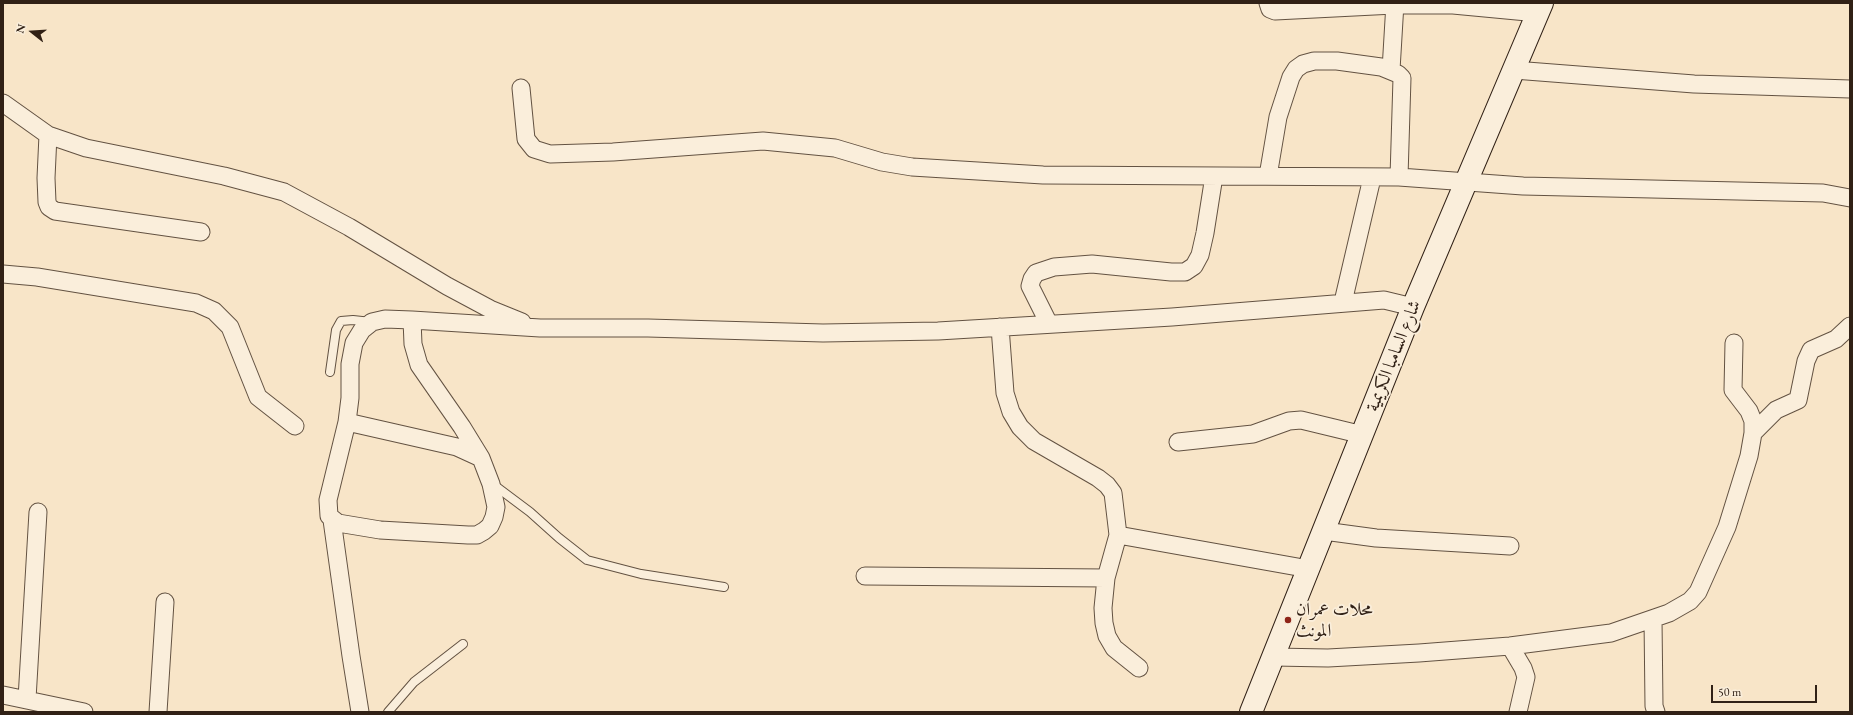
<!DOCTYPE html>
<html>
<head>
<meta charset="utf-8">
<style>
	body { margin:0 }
	#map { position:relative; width:1853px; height:715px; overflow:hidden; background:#f8e5c8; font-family:"EB Garamond",serif }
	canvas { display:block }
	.frame { position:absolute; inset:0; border:4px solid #312116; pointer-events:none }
	.north { position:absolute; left:12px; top:12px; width:40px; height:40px; -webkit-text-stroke:3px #faeedb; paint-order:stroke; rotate:287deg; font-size:11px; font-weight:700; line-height:16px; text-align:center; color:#312116 }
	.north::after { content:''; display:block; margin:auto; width:14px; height:18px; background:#312116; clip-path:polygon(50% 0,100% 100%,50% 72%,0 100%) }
	.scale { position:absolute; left:1711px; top:685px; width:106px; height:18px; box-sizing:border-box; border:2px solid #312116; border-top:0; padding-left:5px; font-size:12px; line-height:14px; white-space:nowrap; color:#312116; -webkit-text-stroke:3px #faeedb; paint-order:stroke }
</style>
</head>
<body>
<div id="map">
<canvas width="1853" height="715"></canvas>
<div class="frame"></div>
<div class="north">N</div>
<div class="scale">50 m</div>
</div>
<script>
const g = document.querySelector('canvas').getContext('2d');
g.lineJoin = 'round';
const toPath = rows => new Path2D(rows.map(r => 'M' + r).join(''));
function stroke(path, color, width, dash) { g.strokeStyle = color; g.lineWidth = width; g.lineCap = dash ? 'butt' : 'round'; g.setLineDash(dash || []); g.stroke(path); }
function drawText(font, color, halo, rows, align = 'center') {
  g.font = font + ' "EB Garamond",Amiri,serif'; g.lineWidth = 3.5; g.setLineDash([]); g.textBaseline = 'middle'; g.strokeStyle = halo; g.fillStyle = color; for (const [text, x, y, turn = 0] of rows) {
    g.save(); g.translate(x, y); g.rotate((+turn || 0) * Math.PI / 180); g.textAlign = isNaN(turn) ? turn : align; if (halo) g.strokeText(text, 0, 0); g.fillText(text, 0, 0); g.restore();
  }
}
const lane = toPath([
	[330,372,336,330,341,321,353,320,371,322],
	[494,485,530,512,559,538,587,560,641,574,724,587],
	[388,712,414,682,463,644]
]);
const street = toPath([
	[1268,3,1270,9,1275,11,1394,5,1453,5,1538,13],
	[1391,70,1395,3],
	[1514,70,1694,84,1850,89],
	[521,88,526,139,534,149,550,154,613,152,763,141,835,148,882,162,912,167,1043,175,1399,177,1523,186,1823,193,1850,198],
	[3,103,48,135,86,148,224,176,284,192,349,227,447,286,490,309,522,322],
	[48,135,46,178,47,202,49,207,55,211,201,232],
	[1268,176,1278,117,1291,77,1296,69,1303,64,1314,61,1337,61,1381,67,1398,74,1402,78,1399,177],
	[3,274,37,277,196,303,214,311,230,327,258,397,295,426],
	[1343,302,1372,178],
	[412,320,413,344,419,365,462,427,481,458,491,484,496,507,494,517,490,526,484,531,477,535,468,535,380,530,338,523,329,516,328,500,347,422,350,398,350,364,354,343,362,330,372,322,385,319,412,320,540,328,648,328,823,333,938,331,1172,317,1384,300,1413,307],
	[1049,324,1030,286,1032,279,1036,273,1054,267,1092,264,1171,272,1185,272,1194,266,1200,255,1205,233,1214,176],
	[1000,327,1005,393,1011,412,1020,427,1034,441,1098,478,1107,485,1113,493,1118,535,1106,578,1103,608,1104,623,1107,636,1114,648,1139,668],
	[347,422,457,447,481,458],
	[1753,433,1776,410,1798,400,1806,361,1811,350,1836,339,1850,326],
	[1178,442,1253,434,1289,421,1301,420,1363,435],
	[332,520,351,656,360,712],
	[1324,531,1376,538,1510,546],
	[1118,535,1309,569],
	[865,576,1106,578],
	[1653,619,1654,706,1656,712],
	[1510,646,1523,668,1526,677,1518,712],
	[1274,657,1328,658,1419,653,1510,646,1611,633,1669,613,1690,601,1698,592,1727,527,1749,456,1753,433,1753,421,1749,411,1733,390,1734,343],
	[3,695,84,712],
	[27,699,38,512],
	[158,712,165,602]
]);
const secondary = toPath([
	[1251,712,1413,307,1542,3]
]);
stroke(lane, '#635242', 10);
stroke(street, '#635242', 19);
stroke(secondary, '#312116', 24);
stroke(lane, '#faeedb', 8);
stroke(street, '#faeedb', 17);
stroke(secondary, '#faeedb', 22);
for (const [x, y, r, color] of [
	[1288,620,4,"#8f2418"]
]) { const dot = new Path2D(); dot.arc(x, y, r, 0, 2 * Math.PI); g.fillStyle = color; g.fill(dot); stroke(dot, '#faeedb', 1.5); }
drawText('18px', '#312116', '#faeedb', [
	["شارع السامبا الكريمية",1394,356,-68]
]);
drawText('18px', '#312116', '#faeedb', [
	["محلات عمران",1296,610],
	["المونث",1296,631]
], 'left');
</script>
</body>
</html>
